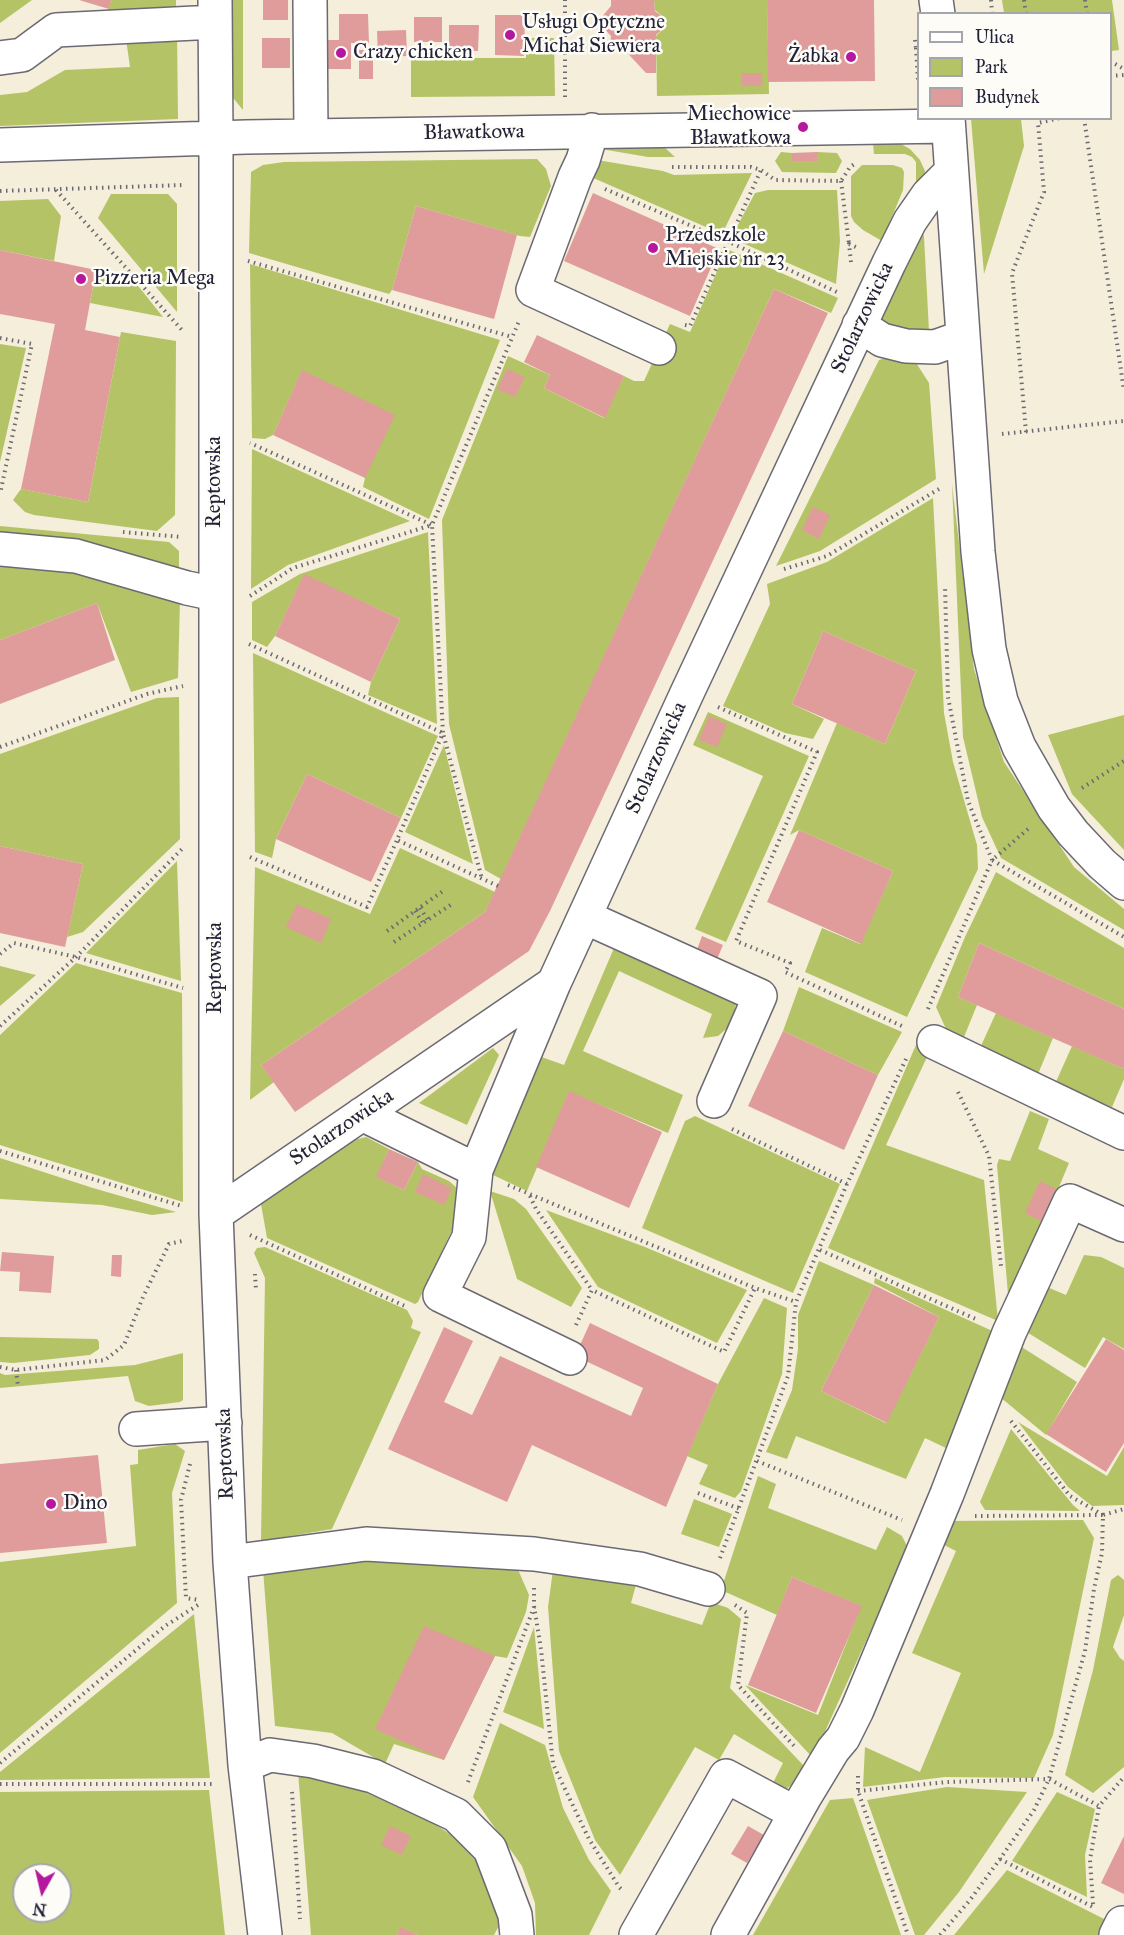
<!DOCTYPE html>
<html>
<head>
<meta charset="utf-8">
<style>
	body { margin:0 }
	#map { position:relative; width:1124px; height:1935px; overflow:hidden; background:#f4eeda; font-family:"IM FELL Great Primer",serif }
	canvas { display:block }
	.legend { position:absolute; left:917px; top:12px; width:195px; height:108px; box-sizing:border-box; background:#fdfcf7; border:2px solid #a5a5ac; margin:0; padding:8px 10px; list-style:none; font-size:18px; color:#22223b }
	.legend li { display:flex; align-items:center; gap:12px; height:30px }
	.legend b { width:30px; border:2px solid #a5a5ac }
	.north { position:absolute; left:12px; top:1863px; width:60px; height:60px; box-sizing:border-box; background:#fdfcf7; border:2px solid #a5a5ac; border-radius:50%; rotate:188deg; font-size:16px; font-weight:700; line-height:24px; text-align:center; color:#22223b }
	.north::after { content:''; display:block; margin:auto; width:21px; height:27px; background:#b5179e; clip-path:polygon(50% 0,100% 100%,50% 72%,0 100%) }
</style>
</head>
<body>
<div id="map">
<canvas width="1124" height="1935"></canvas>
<ul class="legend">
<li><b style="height:8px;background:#fff"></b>Ulica</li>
<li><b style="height:16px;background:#b4c366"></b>Park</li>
<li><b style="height:16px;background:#e09c9b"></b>Budynek</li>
</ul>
<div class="north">N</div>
</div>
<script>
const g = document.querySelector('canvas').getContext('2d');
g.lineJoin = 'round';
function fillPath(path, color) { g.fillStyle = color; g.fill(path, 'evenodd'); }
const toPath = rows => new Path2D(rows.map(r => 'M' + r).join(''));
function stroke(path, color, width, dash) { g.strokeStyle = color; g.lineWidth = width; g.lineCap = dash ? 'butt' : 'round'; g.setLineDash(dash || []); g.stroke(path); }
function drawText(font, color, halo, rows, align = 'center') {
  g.font = font + ' "IM FELL Great Primer",serif'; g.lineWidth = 5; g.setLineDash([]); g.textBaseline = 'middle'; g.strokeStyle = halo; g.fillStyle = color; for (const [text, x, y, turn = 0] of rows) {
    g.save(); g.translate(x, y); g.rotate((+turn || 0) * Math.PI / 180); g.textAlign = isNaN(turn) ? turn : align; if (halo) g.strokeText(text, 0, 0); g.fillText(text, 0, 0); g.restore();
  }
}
fillPath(toPath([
	[0,0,32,0,0,23],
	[111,0,176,0,176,8,107,14],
	[230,0,243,0,243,110,229,93],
	[654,0,767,0,769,94,657,96,656,36,666,26,666,19,655,10],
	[1002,0,1112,0,1119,50,1111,51,1110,14,1004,13],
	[177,31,178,119,0,126,0,95,27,92,65,70,130,67,125,32],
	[526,38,554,38,555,96,411,97,411,58,526,58],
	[971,119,1021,119,1024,146,984,274],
	[872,133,883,134,910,149,920,160,925,171,924,179,916,190,916,162,912,157,905,154,874,154],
	[651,135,675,157,648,157,601,149,613,138],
	[781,152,792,153,793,161,817,161,817,152,837,153,842,161,836,173,782,172,775,161],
	[537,159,546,169,551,186,530,237,520,236,416,206,392,290,389,294,249,253,251,172,263,165,284,162],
	[597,160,663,171,674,175,752,173,722,234,591,177],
	[862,165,893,165,902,168,904,172,903,190,882,241,863,230,854,222,851,216,851,176],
	[768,190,837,190,840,241,836,284,731,238,755,193],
	[111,194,168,194,177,204,177,312,98,218],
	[48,199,61,216,54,261,0,250,0,201],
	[921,225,924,237,929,331,902,331,881,321,879,306],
	[727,249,838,298,831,313,774,289,501,879,485,870,449,724,442,520,508,356,550,375,544,388,604,418,624,376,634,381,644,381,670,324,690,332],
	[250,264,500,340,429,519,363,487,365,478,302,371,273,435,265,439,252,438],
	[96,270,131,277,163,317,90,303],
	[121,332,176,341,175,515,157,531,34,515,25,512,13,500,21,489,88,502],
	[0,344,26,348,0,462],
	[896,355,913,358,929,383,936,479,820,551,776,566,879,360],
	[252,449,410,521,288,565,251,589],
	[952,484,974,669,1004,762,1074,867,1124,909,1124,930,1001,858,982,817,963,737],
	[933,498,944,713,953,762,977,845,978,869,907,1017,805,972,822,928,860,944,893,871,799,830,790,835,837,723,885,744,916,671,823,631,792,704,824,719,813,739,785,733,723,706,770,604,767,584,827,562],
	[0,526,169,542,179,551,179,575,0,539],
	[428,532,437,724,368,695,371,682,400,619,304,575,275,636,267,647,252,640,252,602,300,574],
	[0,561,91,572,180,599,178,678,131,692,97,603,0,640],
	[253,653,438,736,401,818,307,774,276,839,272,858,255,852],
	[179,697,180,839,83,932,67,937,83,864,0,846,0,754,157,698],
	[708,712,809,756,726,942,695,929,763,776,693,745],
	[1124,715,1124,850,1072,794,1048,735],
	[444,745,473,864,405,832],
	[400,848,495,892,485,912,261,1065,274,1082,250,1100,255,867,370,914],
	[177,861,181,981,86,953],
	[996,872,1124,948,1124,1009,979,943,958,997,977,1005,964,1037,946,1029,936,1007,965,937],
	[614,948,727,995,736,1004,731,1025,718,1036,703,1038,712,1014,619,971,583,1051,683,1095,668,1133,569,1092,527,1191,493,1175,488,1167,536,1055,564,1065],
	[76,963,182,993,183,1202,0,1145,0,1035],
	[0,966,36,975,0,1006],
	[799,987,902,1032,878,1075,783,1031],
	[996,1013,1053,1038,1038,1074,980,1048],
	[919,1038,934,1042,886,1145,984,1180,998,1321,828,1248],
	[1072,1046,1124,1069,1124,1079,1112,1107,1055,1084],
	[493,1048,499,1055,467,1125,419,1103],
	[1030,1111,1049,1119,1038,1149,1069,1163,1009,1306,997,1165,999,1159,1010,1161],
	[695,1116,840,1184,793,1293,642,1228,685,1121],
	[366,1137,389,1149,377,1177,404,1190,418,1162,422,1169,449,1181,457,1188,461,1211,418,1302,415,1304,267,1238,261,1204,350,1141],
	[0,1158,93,1188,176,1212,152,1215,102,1205,0,1199],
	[490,1191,514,1199,526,1209,582,1288,571,1307,517,1279],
	[546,1210,645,1247,747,1290,717,1343,598,1287],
	[265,1247,407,1310,413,1321,411,1328,421,1332,332,1529,261,1541,265,1278,254,1253,257,1248],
	[1084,1255,1101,1257,1124,1268,1124,1349,1103,1337,1085,1368,1025,1331,1047,1287,1066,1295],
	[819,1261,874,1285,821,1391,886,1423,939,1317,874,1283,875,1278,997,1333,948,1449,925,1438,906,1479,796,1436,787,1459,766,1452,792,1390,798,1349,798,1315],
	[764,1298,787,1308,782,1374,741,1491,735,1498,699,1484,708,1465,687,1456,718,1384],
	[0,1337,97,1339,99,1342,99,1349,90,1355,13,1363,0,1362],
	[1020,1346,1077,1382,1046,1435,1000,1397],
	[183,1353,183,1400,180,1402,149,1406,135,1401,128,1376,0,1388,0,1373,5,1375,135,1365],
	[1018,1422,1107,1476,1124,1447,1124,1505,1092,1506,1068,1487],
	[1011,1429,1073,1505,1080,1511,985,1510,980,1502],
	[175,1444,185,1451,172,1493,177,1603,0,1753,0,1562,136,1546,130,1465,138,1464,138,1450],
	[758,1476,776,1484,768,1508,876,1550,887,1527,902,1536,908,1548,813,1758,745,1685,818,1715,861,1606,792,1577,777,1615,721,1590],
	[694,1499,732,1514,719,1547,681,1534],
	[1083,1520,1094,1538,1053,1735,1034,1778,945,1777,863,1787,865,1747,920,1772,961,1673,912,1653,956,1551,938,1542,945,1521],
	[384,1552,516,1565,529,1595,526,1612,507,1658,495,1656,444,1760,394,1744,385,1764,332,1733,275,1726,263,1569],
	[553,1570,637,1581,631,1603,702,1625,711,1602,728,1608,741,1619,730,1688,805,1767,800,1779,786,1789,771,1787,783,1763,734,1734,719,1760,695,1747,620,1875,595,1840,559,1751,548,1607],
	[1118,1575,1124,1580,1124,1615,1113,1647,1120,1658,1124,1661,1124,1767,1093,1793,1065,1775,1093,1670,1111,1580],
	[194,1614,210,1778,0,1780,0,1772],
	[534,1627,544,1729,503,1712],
	[500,1723,545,1745,563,1808,589,1860,611,1891,589,1935,536,1935,535,1903,522,1866,473,1797],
	[298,1772,336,1779,433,1823,479,1853,504,1916,494,1935,418,1935,400,1928,397,1935,311,1935],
	[947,1787,1027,1792,959,1892,924,1935,915,1935,867,1800],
	[209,1790,225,1935,0,1935,0,1792],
	[24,1875,60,1875,60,1911,24,1911],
	[1057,1792,1095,1809,1085,1855,1087,1897,1012,1861],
	[853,1798,901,1935,753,1935,830,1800],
	[1007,1870,1110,1922,1105,1935,954,1935]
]), '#b4c366');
fillPath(toPath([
	[79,0,111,0,109,9],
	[263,0,288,0,288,20,263,20],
	[611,0,654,0,655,11,666,19,666,26,656,35,656,73,646,73,619,44,610,44,611,36,601,25,600,19,611,6],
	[767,0,874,0,875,81,768,82],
	[339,14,368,14,369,43,351,43,351,69,326,69,326,40,339,40],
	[495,15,525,15,524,56,495,55],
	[414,17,442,17,442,42,414,42],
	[449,25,479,25,478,51,449,50],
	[406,30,407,56,378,57,377,31],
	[262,38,290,38,290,68,262,68],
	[359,50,373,50,373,79,359,79],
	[742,73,762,73,762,86,742,86],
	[817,152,817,161,792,161,792,153],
	[593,193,719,249,690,316,564,261],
	[416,206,517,235,494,319,392,290],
	[0,250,96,270,85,330,120,337,88,502,21,489,55,324,0,314],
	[774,289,828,313,550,911,529,951,295,1112,261,1065,485,912],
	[537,335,624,376,605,418,544,388,550,375,524,362],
	[507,369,525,377,515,397,497,389],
	[302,370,395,415,365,478,273,435],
	[813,507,830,515,819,539,802,530],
	[304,574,400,619,371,682,275,636],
	[97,603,115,660,0,704,0,640],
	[823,631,916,671,885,744,792,704],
	[709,716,727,724,717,747,699,740],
	[307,774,401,818,371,882,276,839],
	[799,830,893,871,861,944,767,902],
	[0,846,83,864,65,947,0,933],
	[297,904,331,919,321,943,286,927],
	[702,936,723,945,715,964,695,955],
	[979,943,1124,1009,1124,1069,958,997],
	[783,1031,878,1075,844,1150,748,1106],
	[569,1091,662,1132,629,1208,536,1167],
	[389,1149,418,1162,404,1190,376,1177],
	[423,1174,452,1188,444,1205,415,1192],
	[1040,1181,1056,1189,1041,1221,1025,1213],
	[2,1252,54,1256,51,1293,19,1291,20,1272,0,1271],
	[112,1255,122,1255,121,1277,111,1276],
	[874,1285,939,1317,887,1423,821,1391],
	[590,1323,718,1384,666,1507,532,1445,507,1502,388,1449,444,1327,473,1341,444,1402,472,1415,500,1356,631,1416,643,1388,575,1356],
	[1106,1339,1124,1350,1124,1443,1106,1472,1046,1434],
	[98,1455,107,1543,0,1553,0,1464],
	[792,1577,862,1606,816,1713,748,1685],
	[424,1626,495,1656,444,1760,375,1729],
	[390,1826,411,1836,402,1855,381,1845],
	[748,1826,764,1835,747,1863,731,1854],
	[1124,1836,1124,1894,1101,1883],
	[400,1927,418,1935,397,1935]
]), '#e09c9b');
const minor = toPath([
	[215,0,216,138,216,1214,230,1562,245,1765,265,1935],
	[310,0,311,136],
	[936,0,938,14],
	[0,58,22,55,56,30,215,22],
	[948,118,978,552,989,649,1001,701,1019,747,1054,808,1073,833,1102,864,1124,883],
	[592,130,583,160,575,177,533,290,659,348],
	[0,145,246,137,948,126],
	[859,325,882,340,906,346,935,347,963,337],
	[0,549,76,556,187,588,215,594],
	[585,917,760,996,714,1101],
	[554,983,476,1170,469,1237,440,1295,570,1358],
	[934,1042,1124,1133],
	[362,1114,476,1170],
	[216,1214,554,983,687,693,889,263,910,221,928,195,950,173],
	[136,1429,225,1423],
	[230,1562,366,1544,534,1554,640,1569,708,1589],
	[245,1765,270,1755,313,1761,373,1776,456,1815,490,1849,515,1915,517,1935],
	[636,1935,726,1776,795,1813],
	[728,1935,804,1798,833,1750,843,1738,857,1710,947,1494,1009,1333,1070,1201,1124,1225],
	[1116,1935,1122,1923,1124,1924]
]);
stroke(minor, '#6c6973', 36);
stroke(toPath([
	[991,0,992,14],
	[1024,0,1026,14],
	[1085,0,1087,14],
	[915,40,916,48,918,48],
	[916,48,918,80],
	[1110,61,1124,69],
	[1110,76,1124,75],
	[565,97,565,0],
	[1084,118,1124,391],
	[672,167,751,167,761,170,775,180,841,181,850,167,856,163],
	[841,181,849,244],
	[605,189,727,241,839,293],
	[56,190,182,330],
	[0,191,184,185],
	[248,261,512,337],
	[851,262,849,244,858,248],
	[685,325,690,326,761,170],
	[0,338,32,344,0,494],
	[1026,432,1012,273,1044,192,1038,123,1060,118],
	[1002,434,1124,421],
	[123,532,182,537],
	[784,569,827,556,939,489],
	[250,596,293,568,432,525,250,443],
	[249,644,443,733,482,879],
	[718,707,817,752,736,941,790,963,785,972,904,1027],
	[0,747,147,694,183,686],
	[1082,788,1124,761],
	[1028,829,992,860,1124,937],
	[250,857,367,907,397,840],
	[498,886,397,840,443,733,432,525,520,319],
	[420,908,428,920],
	[415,911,423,923],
	[387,931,443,891],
	[394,942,452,904],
	[0,954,14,943,76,957,183,988],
	[928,1009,992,860,968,801,948,697,945,586],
	[0,1026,76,957,182,849],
	[958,1092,989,1156,1001,1266],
	[732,1129,847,1184],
	[0,1151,182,1206],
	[508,1185,755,1288,796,1302],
	[530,1196,536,1209,592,1290],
	[250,1235,407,1307],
	[820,1250,978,1320],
	[255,1274,256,1290],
	[576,1325,592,1290,724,1352,755,1288],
	[0,1367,16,1370,105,1360,124,1345,143,1297,169,1244,182,1241],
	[16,1370,18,1386],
	[1011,1421,1070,1496,1103,1515],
	[757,1461,902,1520],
	[190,1464,181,1500,186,1598,199,1600],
	[698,1493,740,1509],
	[975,1516,1103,1515],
	[720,1558,788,1376,796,1302,847,1184,906,1059],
	[534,1588,534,1606,541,1649,553,1764,589,1839,619,1887,622,1890],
	[735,1605,747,1613,738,1685,796,1748],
	[0,1763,165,1626,198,1605],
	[858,1776,858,1791,908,1935],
	[468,1782,534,1607],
	[0,1784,212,1784],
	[858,1791,947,1782,1049,1779,1099,1806,1124,1777],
	[292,1792,300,1919],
	[1000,1859,1093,1907],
	[1093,1904,1090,1860,1099,1806],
	[940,1935,970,1900,1000,1859,1034,1810,1049,1779,1085,1651,1094,1589,1102,1553,1103,1515,1124,1509]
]), '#6c6973', 4, [1.5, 4.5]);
stroke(minor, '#fff', 33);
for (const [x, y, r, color] of [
	[510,35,6,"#b5179e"],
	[341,53,6,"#b5179e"],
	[851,57,6,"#b5179e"],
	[803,127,6,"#b5179e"],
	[653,248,6,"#b5179e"],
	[81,279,6,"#b5179e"],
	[51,1504,6,"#b5179e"]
]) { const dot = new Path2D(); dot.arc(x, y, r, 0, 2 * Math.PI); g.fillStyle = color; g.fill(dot); stroke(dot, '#fdfcf7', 2); }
drawText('21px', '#22223b', '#fdfcf7', [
	["Usługi Optyczne",522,23],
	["Michał Siewiera",522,47],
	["Crazy chicken",353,53],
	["Żabka",839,57,"right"],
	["Miechowice",791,115,"right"],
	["Bławatkowa",791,139,"right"],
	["Przedszkole",665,236],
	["Miejskie nr 23",665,260],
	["Pizzeria Mega",93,279],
	["Dino",63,1504]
], 'left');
drawText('21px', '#22223b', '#fdfcf7', [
	["Bławatkowa",474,133,-1],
	["Stolarzowicka",863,318,-65],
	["Reptowska",215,482,-90],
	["Stolarzowicka",657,758,-66],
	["Reptowska",216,968,-90],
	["Stolarzowicka",342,1128,-34],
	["Reptowska",226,1454,-92]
]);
</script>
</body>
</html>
